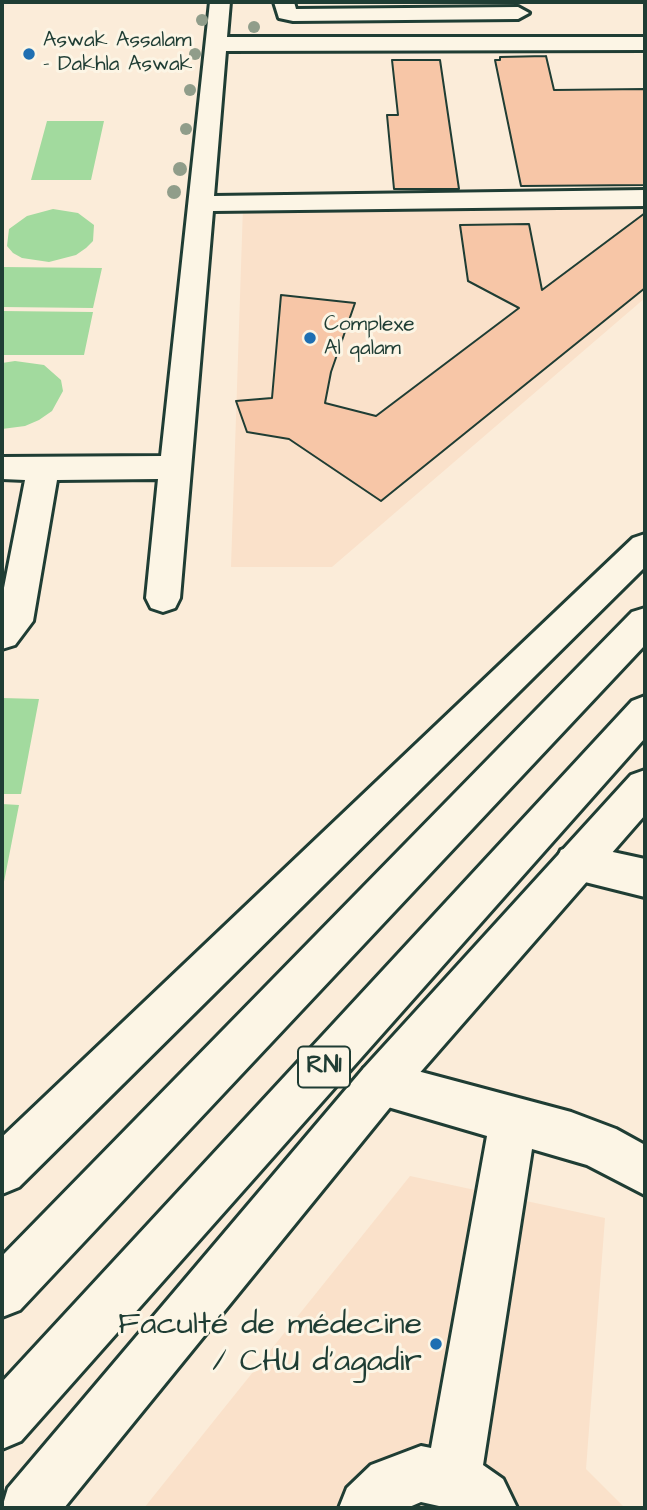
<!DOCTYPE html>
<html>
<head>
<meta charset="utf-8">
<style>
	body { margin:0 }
	#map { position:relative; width:647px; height:1510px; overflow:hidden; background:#fbecd9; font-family:"Architects Daughter",sans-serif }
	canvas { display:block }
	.frame { position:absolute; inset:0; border:4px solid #1f3d34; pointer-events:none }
</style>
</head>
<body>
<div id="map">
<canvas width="647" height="1510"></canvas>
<div class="frame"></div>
</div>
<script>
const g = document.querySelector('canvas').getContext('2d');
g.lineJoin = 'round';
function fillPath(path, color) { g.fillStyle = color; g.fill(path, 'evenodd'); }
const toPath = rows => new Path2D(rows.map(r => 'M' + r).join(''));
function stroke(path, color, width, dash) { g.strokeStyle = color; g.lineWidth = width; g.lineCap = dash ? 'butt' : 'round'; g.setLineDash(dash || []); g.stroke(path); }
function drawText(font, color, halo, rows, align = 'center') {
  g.font = font + ' "Architects Daughter",sans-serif'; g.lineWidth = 6; g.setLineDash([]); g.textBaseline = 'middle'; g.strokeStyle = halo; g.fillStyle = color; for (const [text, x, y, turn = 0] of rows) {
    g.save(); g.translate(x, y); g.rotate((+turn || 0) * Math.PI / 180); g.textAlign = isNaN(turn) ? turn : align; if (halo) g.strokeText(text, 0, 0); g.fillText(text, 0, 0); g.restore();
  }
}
fillPath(toPath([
	[645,204,645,298,332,567,231,567,243,207],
	[410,1176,605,1218,586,1469,625,1508,144,1508]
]), '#fae1ca');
fillPath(toPath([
	[47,121,104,121,91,180,31,180],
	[53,209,78,213,94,225,93,241,86,248,76,255,49,262,22,258,13,253,7,246,9,229,27,216],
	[2,267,102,268,93,308,2,307],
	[2,311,93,312,84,355,2,355],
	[15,361,44,365,61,380,63,391,52,411,39,420,25,426,2,429,2,363],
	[2,698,39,699,21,794,2,794],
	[2,804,19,805,2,892]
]), '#a2da9e');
const building = toPath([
	[546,56,554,90,645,89,645,185,521,186,495,60,500,60,500,57,546,56],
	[392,60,440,60,459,189,394,189,387,115,398,115,392,60],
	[645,213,645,288,381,501,289,439,247,432,236,401,272,398,281,295,355,303,331,372,325,403,376,416,519,308,468,281,460,225,529,224,542,290,645,213]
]);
fillPath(building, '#f7c6a7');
stroke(building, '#1f3d34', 2);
const minor = toPath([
	[210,2,230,2,227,37,645,37,645,50,226,51,214,196,645,190,645,206,213,211,180,598,175,608,163,612,151,608,146,598,158,479,57,480,33,621,15,645,2,649,2,598,25,480,2,479,2,457,161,456,210,2],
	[274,2,294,2,296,9,518,7,529,13,518,19,293,21,279,18,274,2],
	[576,844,645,859,645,897,561,876,555,863,561,850,576,844],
	[380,1061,571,1112,616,1129,645,1145,645,1195,587,1165,532,1149,483,1465,503,1479,517,1508,448,1508,421,1502,407,1508,339,1508,347,1488,371,1465,421,1446,431,1448,487,1136,364,1100,357,1084,364,1068,380,1061]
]);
const highway = toPath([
	[645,534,645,567,19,1187,2,1194,2,1137,633,538,645,534],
	[645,608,645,645,20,1310,2,1317,2,1256,632,612,645,608],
	[645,696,645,738,21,1441,2,1449,2,1382,632,701,645,696],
	[645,770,645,815,396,1100,64,1508,2,1508,8,1488,364,1068,631,775,645,770]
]);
stroke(minor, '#1f3d34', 6);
stroke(highway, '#1f3d34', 6);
fillPath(minor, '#fcf5e5');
fillPath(highway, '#fcf5e5');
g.fillStyle = '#909d8a';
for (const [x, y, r] of [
	[202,20,6],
	[254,27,6],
	[195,54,6],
	[190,90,6],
	[186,129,6],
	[180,169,7],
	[174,192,7]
]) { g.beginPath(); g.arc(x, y, r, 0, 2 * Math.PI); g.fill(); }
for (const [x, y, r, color] of [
	[29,54,7,"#1f6fb2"],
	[310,338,7,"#1f6fb2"],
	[436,1344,7,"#1f6fb2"]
]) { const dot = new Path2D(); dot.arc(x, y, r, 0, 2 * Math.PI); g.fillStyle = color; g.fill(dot); stroke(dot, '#fcf5e5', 2.5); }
drawText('21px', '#1f3d34', '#fcf5e5', [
	["Aswak Assalam",43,42],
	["- Dakhla Aswak",43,66],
	["Complexe",324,326],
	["Al qalam",324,350]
], 'left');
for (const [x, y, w] of [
	[324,1067,52]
]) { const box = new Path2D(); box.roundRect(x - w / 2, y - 20.5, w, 41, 5); g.fillStyle = '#fcf5e5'; g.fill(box); stroke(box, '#1f3d34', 2); }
drawText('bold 24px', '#1f3d34', null, [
	["RN1",324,1067]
]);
drawText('32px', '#1f3d34', '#fcf5e5', [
	["Faculté de médecine",422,1326],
	["/ CHU d'agadir",422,1363]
], 'right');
</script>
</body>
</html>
